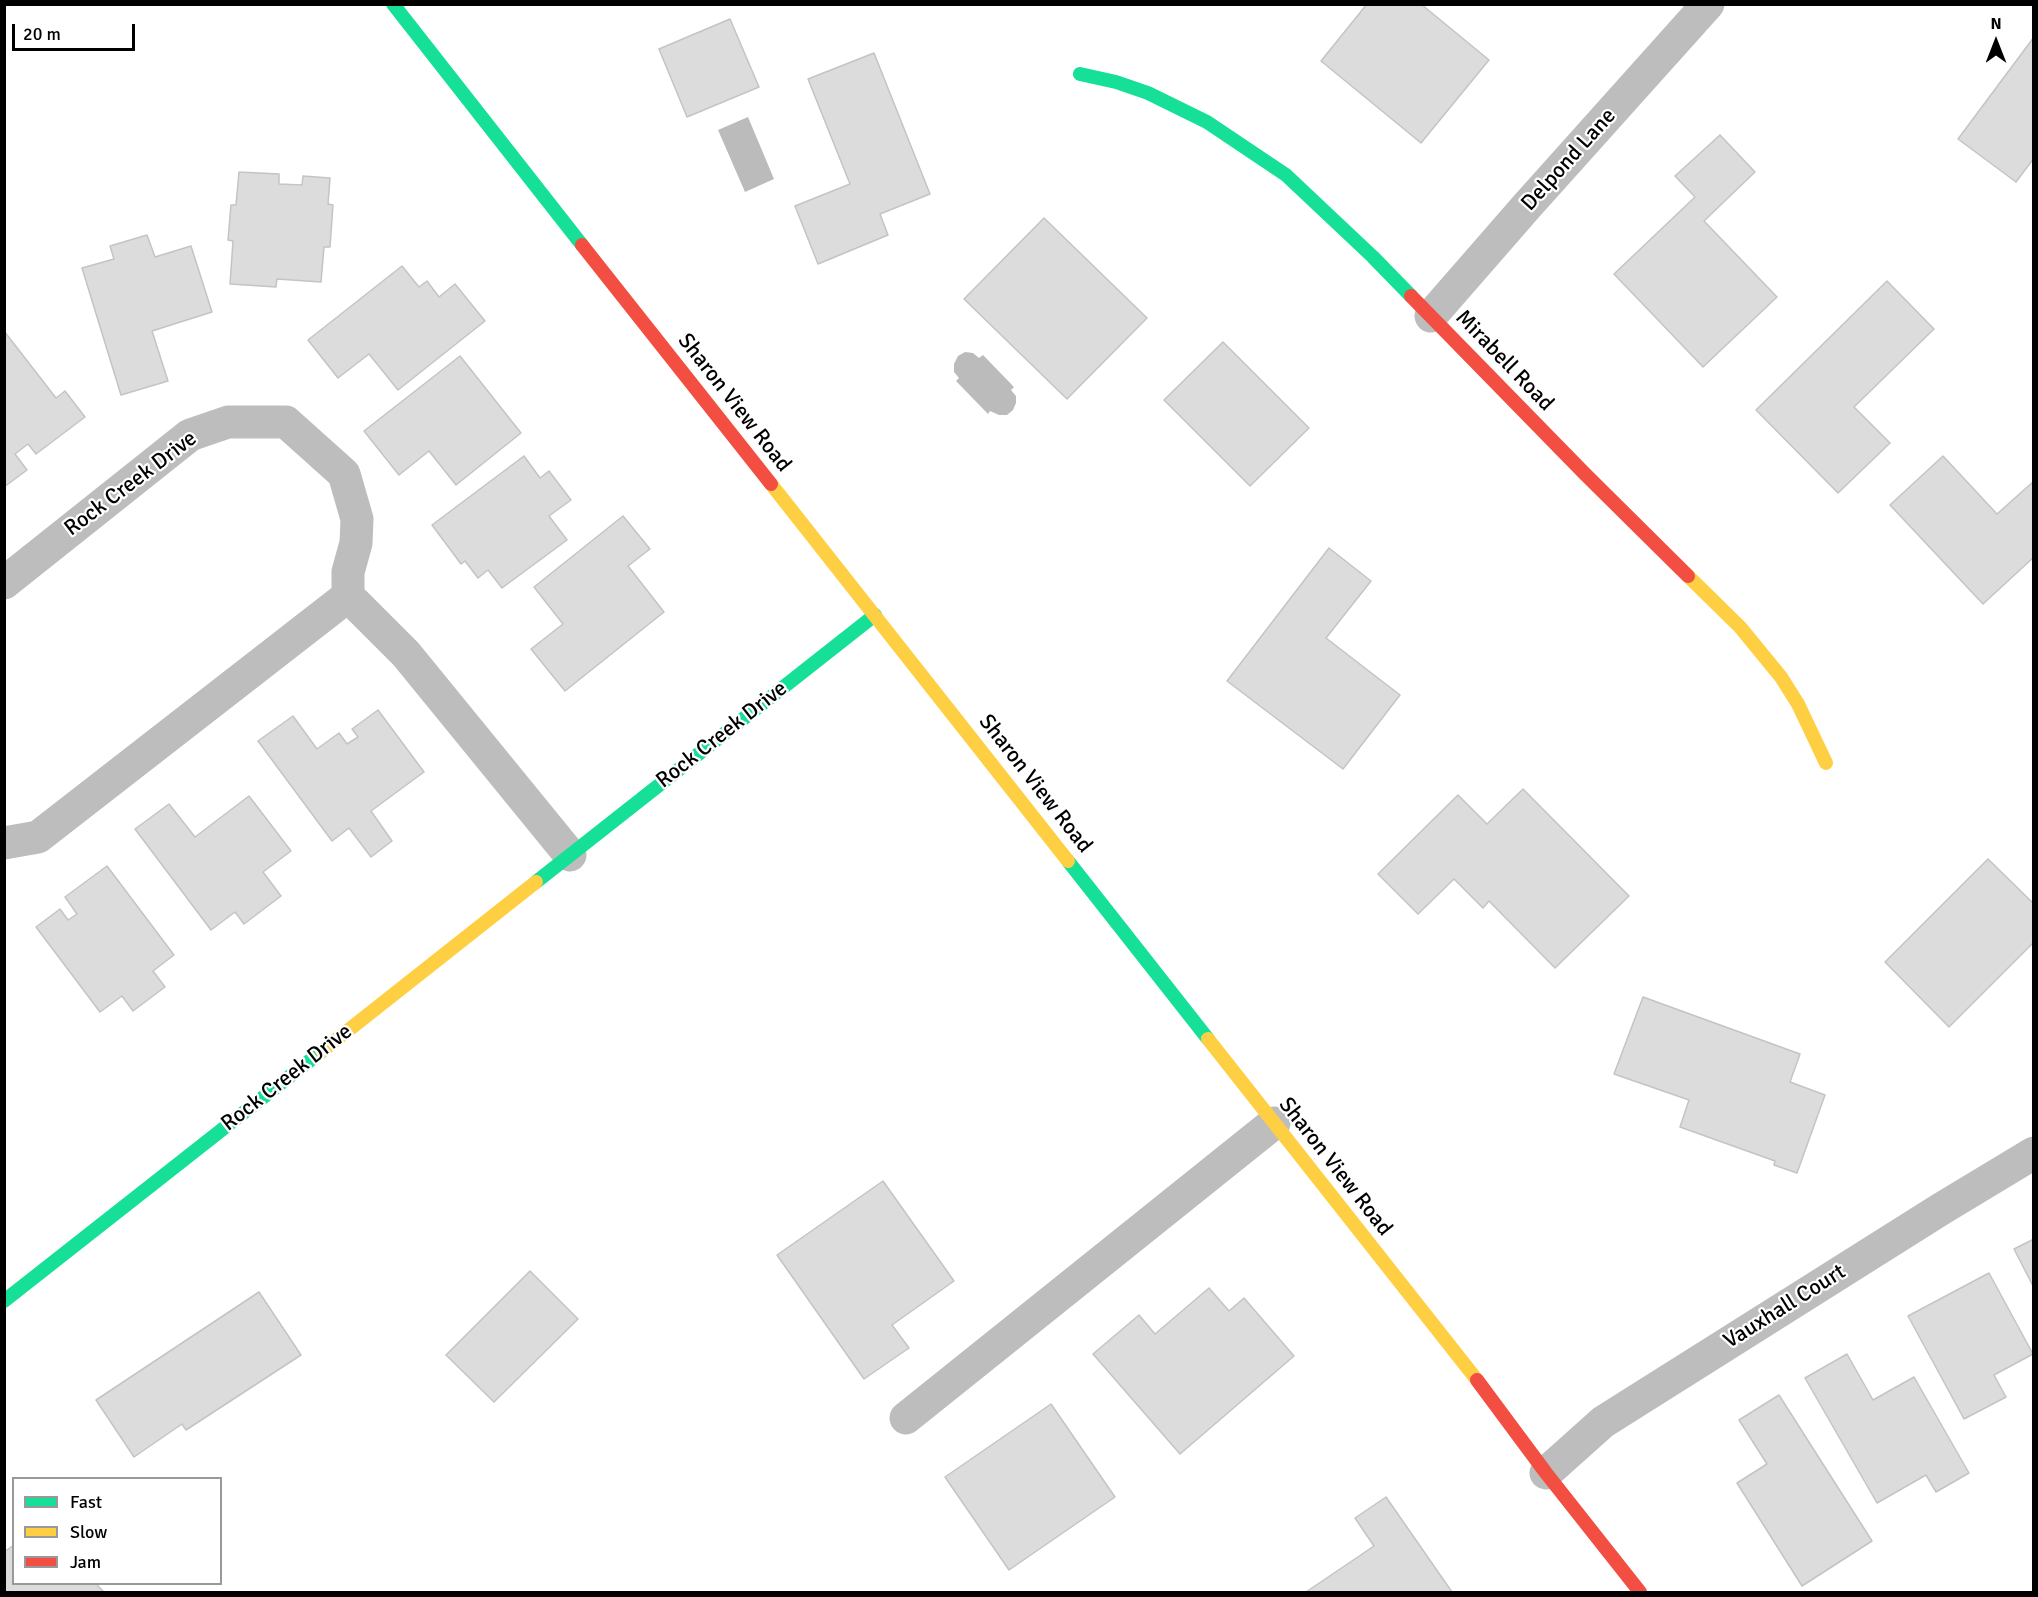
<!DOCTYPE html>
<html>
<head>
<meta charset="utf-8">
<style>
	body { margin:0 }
	#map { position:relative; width:2038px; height:1597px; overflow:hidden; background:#fff; font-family:Signika,sans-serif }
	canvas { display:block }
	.frame { position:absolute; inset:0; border:6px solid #000; pointer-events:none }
	.legend { position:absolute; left:12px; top:1477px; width:210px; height:108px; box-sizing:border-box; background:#fff; border:2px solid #999; margin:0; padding:8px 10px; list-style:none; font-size:18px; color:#000 }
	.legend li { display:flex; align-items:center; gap:12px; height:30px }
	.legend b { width:30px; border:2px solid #999 }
	.north { position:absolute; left:1966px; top:12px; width:60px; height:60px; -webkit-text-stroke:4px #fff; paint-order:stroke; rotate:0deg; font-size:16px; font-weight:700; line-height:24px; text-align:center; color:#000 }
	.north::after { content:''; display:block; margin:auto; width:21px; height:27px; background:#000; clip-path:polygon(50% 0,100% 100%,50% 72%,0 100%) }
	.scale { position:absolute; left:12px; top:24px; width:123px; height:27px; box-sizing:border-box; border:3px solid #000; border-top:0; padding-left:8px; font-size:18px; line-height:21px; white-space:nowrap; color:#000; -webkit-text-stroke:4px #fff; paint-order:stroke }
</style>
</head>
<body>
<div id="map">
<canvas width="2038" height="1597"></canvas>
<div class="frame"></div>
<ul class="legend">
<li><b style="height:8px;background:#16e098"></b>Fast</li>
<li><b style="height:8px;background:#ffcf43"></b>Slow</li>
<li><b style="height:8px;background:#f24e42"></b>Jam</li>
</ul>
<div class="north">N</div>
<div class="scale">20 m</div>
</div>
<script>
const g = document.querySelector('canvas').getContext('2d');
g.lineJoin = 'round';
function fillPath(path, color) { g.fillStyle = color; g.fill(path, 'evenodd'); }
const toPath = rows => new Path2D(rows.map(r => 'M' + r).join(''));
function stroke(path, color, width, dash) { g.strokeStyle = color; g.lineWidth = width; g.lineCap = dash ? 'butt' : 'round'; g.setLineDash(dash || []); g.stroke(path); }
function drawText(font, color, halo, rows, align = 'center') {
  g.font = font + ' Signika,sans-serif'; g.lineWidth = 4.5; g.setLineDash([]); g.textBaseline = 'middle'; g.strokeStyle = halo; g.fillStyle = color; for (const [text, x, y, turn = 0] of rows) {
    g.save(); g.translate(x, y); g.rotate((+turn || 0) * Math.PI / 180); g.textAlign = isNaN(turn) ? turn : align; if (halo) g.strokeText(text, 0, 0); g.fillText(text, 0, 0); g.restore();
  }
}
fillPath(toPath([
	[748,117,774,179,745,192,718,130],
	[965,352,973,353,979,358,983,355,1014,387,1011,390,1016,396,1016,403,1013,410,1007,415,999,415,990,411,988,414,956,381,959,378,954,372,954,364,958,356]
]), '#bbb');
const building = toPath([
	[1367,4,1421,4,1489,60,1421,143,1321,61,1367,4],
	[730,19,759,87,687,117,659,49,730,19],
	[2034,37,2034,158,2016,182,1958,139,2034,37],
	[874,53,930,194,880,214,888,235,818,264,795,206,850,184,808,79,874,53],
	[1720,135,1755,172,1704,221,1777,297,1703,367,1614,274,1695,197,1675,176,1720,135],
	[239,172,279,174,279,184,302,185,303,176,330,178,328,204,333,205,330,247,324,247,321,282,277,279,276,287,230,284,233,241,228,240,231,205,236,205,239,172],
	[1044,218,1147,318,1067,399,964,299,1044,218],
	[147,235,155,257,191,246,212,312,152,331,168,381,121,395,82,268,114,259,110,246,147,235],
	[402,266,419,287,427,281,439,297,455,284,485,321,398,390,369,354,338,378,308,340,402,266],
	[1887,281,1934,329,1854,407,1890,443,1838,493,1756,410,1887,281],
	[4,331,56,398,65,391,85,417,36,454,28,444,15,454,27,470,4,487,4,331],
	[1223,342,1309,428,1250,486,1164,400,1223,342],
	[460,356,521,433,456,485,429,451,399,475,364,431,460,356],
	[524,456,540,478,549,471,571,500,549,516,567,540,502,588,488,570,478,578,465,561,461,564,432,525,524,456],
	[1943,456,1997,514,2034,481,2034,557,1983,604,1890,505,1943,456],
	[623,516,650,549,628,566,664,612,565,691,531,649,563,624,534,587,623,516],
	[1329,548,1371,581,1326,638,1400,695,1343,769,1227,681,1329,548],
	[378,710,424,772,371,811,392,841,371,857,349,828,332,841,258,741,293,716,317,749,339,733,347,744,358,737,352,729,378,710],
	[1523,789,1629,896,1555,968,1489,901,1483,908,1454,879,1418,914,1378,874,1458,795,1487,824,1523,789],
	[249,796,291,851,263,872,281,896,244,924,235,912,211,930,135,829,169,804,195,837,249,796],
	[1988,859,2034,904,2034,942,1949,1027,1885,962,1988,859],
	[107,866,174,955,153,971,165,987,133,1011,122,996,100,1012,36,927,60,909,68,920,77,914,65,897,107,866],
	[1643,997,1800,1054,1790,1082,1825,1095,1797,1173,1774,1165,1775,1161,1680,1127,1689,1100,1614,1074,1643,997],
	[883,1181,954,1281,892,1325,909,1348,864,1379,777,1255,883,1181],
	[2034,1239,2034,1288,2014,1249,2034,1239],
	[530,1271,578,1319,494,1402,446,1355,530,1271],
	[1989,1273,2033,1354,1994,1375,2006,1397,1964,1419,1908,1316,1989,1273],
	[1209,1288,1229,1311,1244,1298,1294,1356,1180,1454,1093,1354,1139,1315,1155,1334,1209,1288],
	[259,1292,301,1355,186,1430,182,1424,134,1457,96,1400,259,1292],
	[1847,1354,1873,1400,1914,1377,1969,1473,1936,1492,1926,1475,1877,1503,1805,1378,1847,1354],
	[1779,1395,1872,1541,1802,1586,1737,1483,1767,1464,1739,1420,1779,1395],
	[1051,1404,1115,1497,1009,1570,945,1477,1051,1404],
	[1386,1497,1452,1592,1306,1592,1374,1546,1355,1518,1386,1497],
	[14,1545,14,1584,96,1584,104,1592,4,1592,4,1552,14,1545]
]);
fillPath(building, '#dcdcdc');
stroke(building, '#c4c4c4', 1.5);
stroke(toPath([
	[1431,316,1526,207,1708,4],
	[4,583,190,435,228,422,286,422,344,474,357,519,356,543,348,572,348,596,406,654,570,855],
	[4,843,38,837,348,596],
	[906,1418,1274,1123],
	[1546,1473,1603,1422,1941,1209,2034,1153]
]), '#bdbdbd', 33);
stroke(toPath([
	[393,4,582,245],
	[1080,74,1116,82,1148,93,1207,122,1286,175,1373,257,1411,296],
	[1068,861,1208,1039],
	[536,882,875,615],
	[4,1301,322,1051]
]), '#16e098', 14);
stroke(toPath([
	[771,484,1068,861],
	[1688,576,1740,627,1781,677,1798,704,1826,763],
	[1208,1039,1477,1380],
	[322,1051,536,882]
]), '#ffcf43', 14);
stroke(toPath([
	[582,245,771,484],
	[1411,296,1585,474,1688,576],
	[1477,1380,1546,1473,1640,1592]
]), '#f24e42', 14);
drawText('22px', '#000', '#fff', [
	["Delpond Lane",1569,160,-48],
	["Mirabell Road",1504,361,46],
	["Sharon View Road",734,403,52],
	["Rock Creek Drive",131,484,-37],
	["Rock Creek Drive",722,735,-38],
	["Sharon View Road",1035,784,52],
	["Rock Creek Drive",287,1078,-38],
	["Sharon View Road",1335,1167,52],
	["Vauxhall Court",1785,1307,-32]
]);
</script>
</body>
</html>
